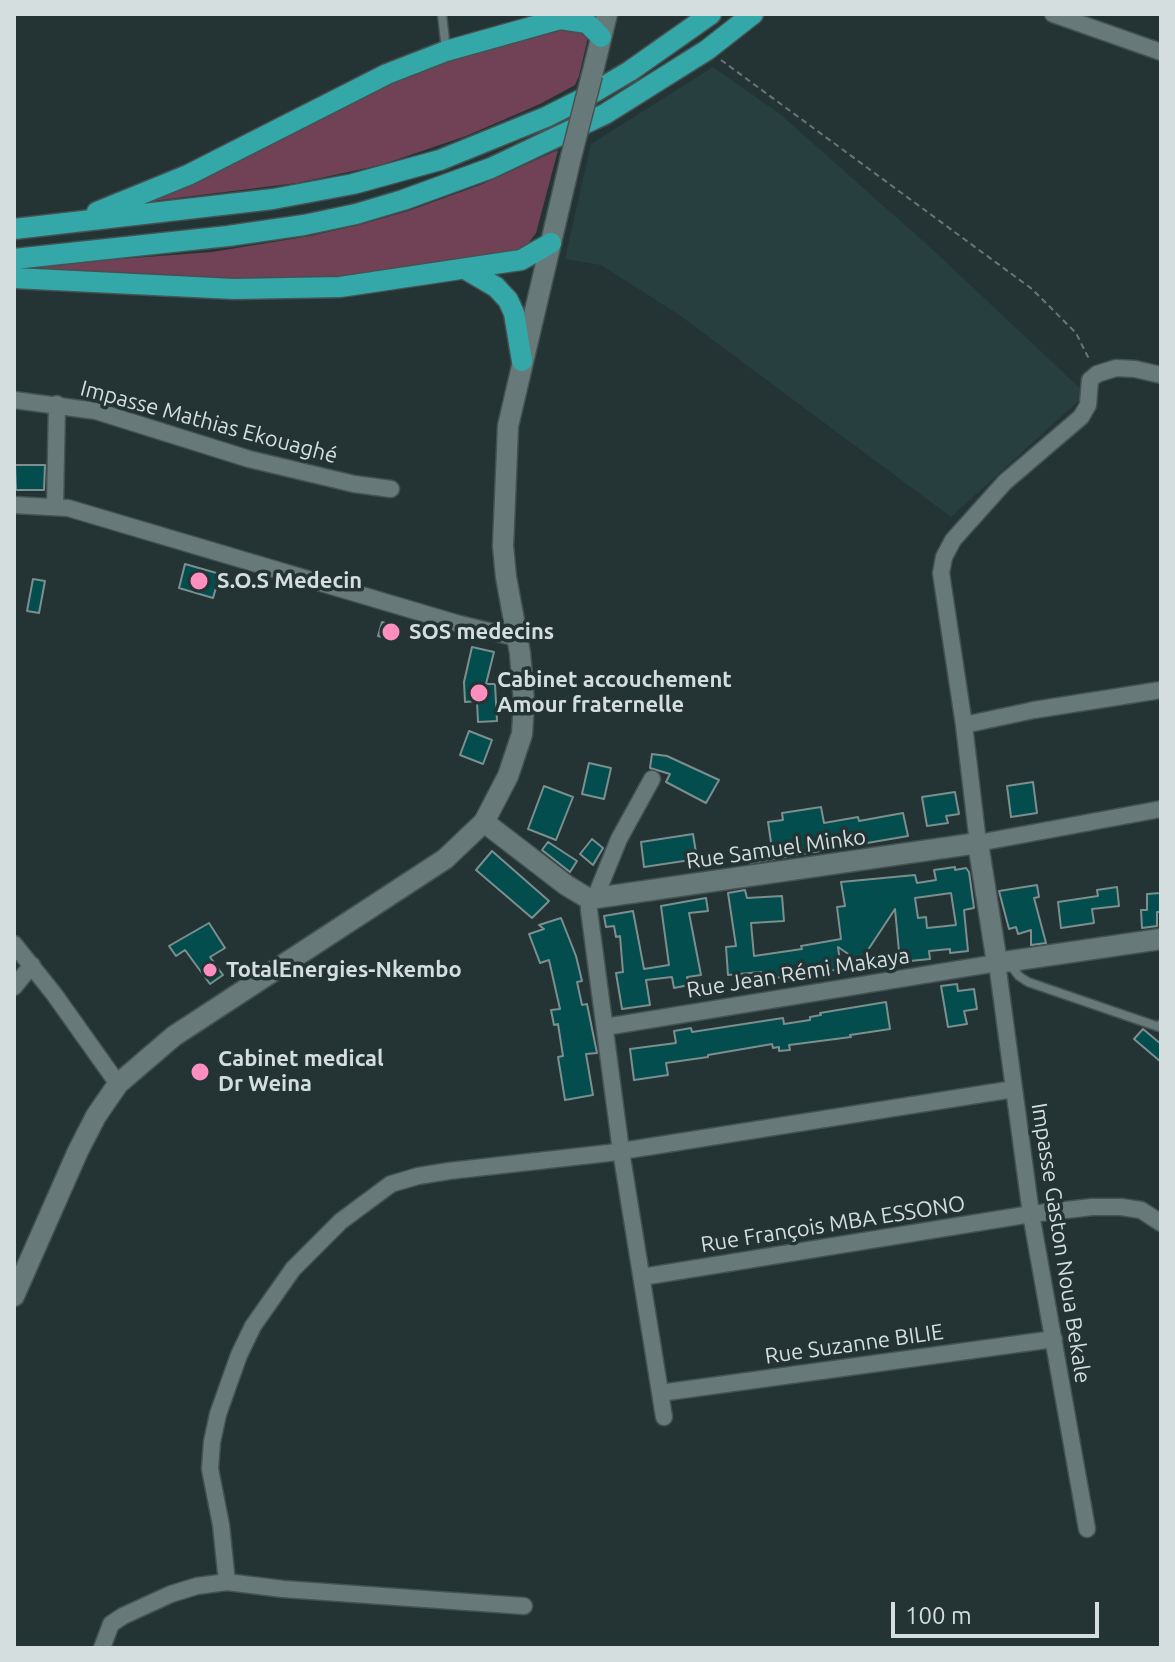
<!DOCTYPE html>
<html>
<head>
<meta charset="utf-8">
<style>
	body { margin:0 }
	#map { position:relative; width:1175px; height:1662px; overflow:hidden; background:#243434; font-family:Ubuntu,sans-serif }
	canvas { display:block }
	.frame { position:absolute; inset:0; border:16px solid #d5dede; pointer-events:none }
	.scale { position:absolute; left:891px; top:1602px; width:208px; height:36px; box-sizing:border-box; border:4px solid #d5dede; border-top:0; padding-left:10px; font-size:24px; line-height:28px; white-space:nowrap; color:#d5dede; -webkit-text-stroke:6px #243434; paint-order:stroke }
</style>
</head>
<body>
<div id="map">
<canvas width="1175" height="1662"></canvas>
<div class="frame"></div>
<div class="scale">100 m</div>
</div>
<script>
const g = document.querySelector('canvas').getContext('2d');
g.lineJoin = 'round';
function fillPath(path, color) { g.fillStyle = color; g.fill(path, 'evenodd'); }
const toPath = rows => new Path2D(rows.map(r => 'M' + r).join(''));
function stroke(path, color, width, dash) { g.strokeStyle = color; g.lineWidth = width; g.lineCap = dash ? 'butt' : 'round'; g.setLineDash(dash || []); g.stroke(path); }
function drawText(font, color, halo, rows, align = 'center') {
  g.font = font + ' Ubuntu,sans-serif'; g.lineWidth = 7; g.setLineDash([]); g.textBaseline = 'middle'; g.strokeStyle = halo; g.fillStyle = color; for (const [text, x, y, turn = 0] of rows) {
    g.save(); g.translate(x, y); g.rotate((+turn || 0) * Math.PI / 180); g.textAlign = isNaN(turn) ? turn : align; if (halo) g.strokeText(text, 0, 0); g.fillText(text, 0, 0); g.restore();
  }
}
fillPath(toPath([
	[713,67,780,114,932,249,1086,394,951,517,678,314,601,265,565,259,591,144]
]), '#283f3f');
fillPath(toPath([
	[570,28,582,29,588,37,579,76,575,85,540,104,466,136,381,165,297,183,145,202,368,91,461,57],
	[558,150,536,233,521,253,356,276,302,279,209,279,42,273,41,265,212,252,310,236,363,224,408,211,480,185]
]), '#714156');
const building = toPath([
	[15,465,45,465,44,490,16,490,15,465],
	[185,564,220,574,213,598,179,588,185,564],
	[33,579,45,581,39,613,27,611,33,579],
	[382,622,399,627,395,640,378,636,382,622],
	[472,647,494,652,486,684,495,684,497,721,478,722,477,701,465,702,464,682,472,647],
	[469,731,492,740,483,764,460,755,469,731],
	[652,754,667,756,719,780,706,803,666,782,670,774,650,768,652,754],
	[589,763,611,768,604,799,582,794,589,763],
	[1033,782,1037,813,1011,817,1007,786,1033,782],
	[544,786,573,797,556,840,528,829,544,786],
	[955,792,959,814,946,816,948,823,927,826,922,797,955,792],
	[821,807,824,823,858,817,859,821,903,813,908,836,750,863,748,852,772,849,768,822,783,820,782,813,821,807],
	[693,834,697,859,644,867,641,842,693,834],
	[592,839,603,848,593,865,580,854,592,839],
	[548,842,577,861,570,872,542,850,548,842],
	[492,851,549,901,532,918,476,870,492,851],
	[955,867,955,870,966,868,969,872,974,908,964,910,968,951,950,953,950,949,929,951,930,959,900,962,895,909,860,962,838,947,841,969,798,976,798,980,783,982,782,977,762,980,761,972,728,975,726,947,736,946,728,893,745,890,747,898,782,896,784,921,751,923,754,956,802,949,801,946,841,939,837,907,845,906,841,882,915,875,917,883,936,880,934,870,955,867],
	[951,893,956,925,927,928,926,917,918,918,915,898,951,893],
	[1037,885,1039,897,1034,898,1046,943,1031,945,1031,930,1018,934,1016,927,1009,929,999,891,1037,885],
	[1117,887,1119,906,1092,909,1094,923,1061,928,1058,902,1098,896,1097,890,1117,887],
	[1161,893,1161,912,1157,912,1157,926,1142,928,1141,910,1147,910,1147,894,1161,893],
	[706,898,708,911,689,913,701,975,687,977,689,985,674,988,672,977,646,980,650,1005,622,1009,616,973,623,972,620,936,616,937,614,926,606,927,604,916,633,911,644,969,669,965,661,906,706,898],
	[561,918,576,956,582,981,577,982,582,1005,587,1004,597,1053,586,1054,593,1095,565,1100,558,1057,563,1056,558,1024,554,1025,551,1010,560,1009,549,960,540,963,529,934,544,929,539,925,561,918],
	[209,923,225,948,210,957,223,975,210,984,185,950,176,956,169,946,209,923],
	[957,984,958,991,974,989,977,1009,964,1011,967,1024,948,1027,941,986,957,984],
	[886,1002,890,1029,850,1035,851,1037,789,1045,790,1050,779,1051,779,1047,773,1048,772,1044,708,1055,708,1057,666,1063,668,1075,634,1080,630,1049,676,1043,674,1031,691,1028,692,1032,783,1018,784,1024,810,1020,810,1017,821,1015,820,1013,886,1002],
	[1143,1029,1161,1044,1161,1062,1134,1039,1143,1029]
]);
fillPath(building, '#034d4e');
stroke(building, '#7c8e8e', 2);
const service = toPath([
	[442,14,446,50],
	[1008,962,1019,976,1028,982,1159,1027,1161,1024]
]);
const minor = toPath([
	[1053,14,1161,52],
	[1161,375,1135,369,1116,368,1097,374,1090,380,1088,405,1081,417,1005,482,953,540,944,557,941,573,964,725,978,843,1161,809],
	[14,400,96,411,249,459,354,484,391,489],
	[14,505,68,508,456,623,517,638],
	[55,505,57,404],
	[964,725,1034,710,1161,690],
	[595,898,619,839,652,779],
	[589,899,589,910,621,1151,664,1417],
	[14,944,54,994,118,1084],
	[14,987,32,965],
	[605,1027,997,963,1031,1214,1087,1529],
	[642,1277,1031,1214,1092,1207,1121,1207,1141,1210,1161,1223],
	[660,1393,1054,1339],
	[227,1582,221,1525,210,1469,212,1442,218,1414,239,1355,253,1326,293,1269,341,1221,391,1184,418,1176,449,1171,609,1153,1014,1089],
	[102,1648,111,1624,123,1616,171,1594,197,1586,227,1582,283,1589,524,1606]
]);
const tertiary = toPath([
	[484,822,566,885,589,899,978,843,997,963,1161,939]
]);
const secondary = toPath([
	[592,75,607,14],
	[14,1296,78,1151,96,1116,118,1084,174,1036,445,859,484,822,508,776,522,734,524,702,520,653,506,577,503,546,508,426,571,157]
]);
const primary = toPath([
	[560,19,587,23,601,37],
	[97,212,188,175,387,74,446,51,560,19,568,14],
	[14,229,273,199,353,184,440,160,546,117,586,97,630,71,711,14],
	[14,259,228,236,304,225,356,214,403,200,491,168,605,114,707,50,753,14],
	[467,270,496,287,508,300,514,313,522,361],
	[14,278,234,289,340,287,521,260,551,243]
]);
stroke(service, '#455252', 11);
stroke(minor, '#455252', 19);
stroke(tertiary, '#455252', 23);
stroke(secondary, '#455252', 23);
stroke(primary, '#455252', 23);
stroke(toPath([
	[721,60,1032,289,1076,333,1089,359]
]), '#697676', 2, [6, 4]);
stroke(service, '#687979', 8);
stroke(minor, '#687979', 16);
stroke(tertiary, '#687979', 20);
stroke(secondary, '#687979', 20);
stroke(primary, '#34a7a9', 20);
const secondaryBridge = toPath([
	[571,157,592,75]
]);
stroke(secondaryBridge, '#455252', 23, []);
stroke(secondaryBridge, '#687979', 20);
for (const [x, y, r, color] of [
	[199,581,10,"#fd8ebf"],
	[391,632,10,"#fd8ebf"],
	[479,693,10,"#fd8ebf"],
	[210,970,8,"#fd8ebf"],
	[200,1072,10,"#fd8ebf"]
]) { const dot = new Path2D(); dot.arc(x, y, r, 0, 2 * Math.PI); g.fillStyle = color; g.fill(dot); stroke(dot, '#243434', 3); }
drawText('22px', '#d5dede', '#243434', [
	["Impasse Mathias Ekouaghé",209,422,15],
	["Rue Samuel Minko",776,849,-8],
	["Rue Jean Rémi Makaya",798,973,-9],
	["Rue François MBA ESSONO",833,1224,-9],
	["Impasse Gaston Noua Bekale",1061,1243,81],
	["Rue Suzanne BILIE",854,1344,-8]
]);
drawText('bold 22px', '#d5dede', '#243434', [
	["S.O.S Medecin",217,581],
	["SOS medecins",409,632],
	["Cabinet accouchement",497,680],
	["Amour fraternelle",497,705],
	["TotalEnergies-Nkembo",226,970],
	["Cabinet medical",218,1059],
	["Dr Weina",218,1084]
], 'left');
</script>
</body>
</html>
